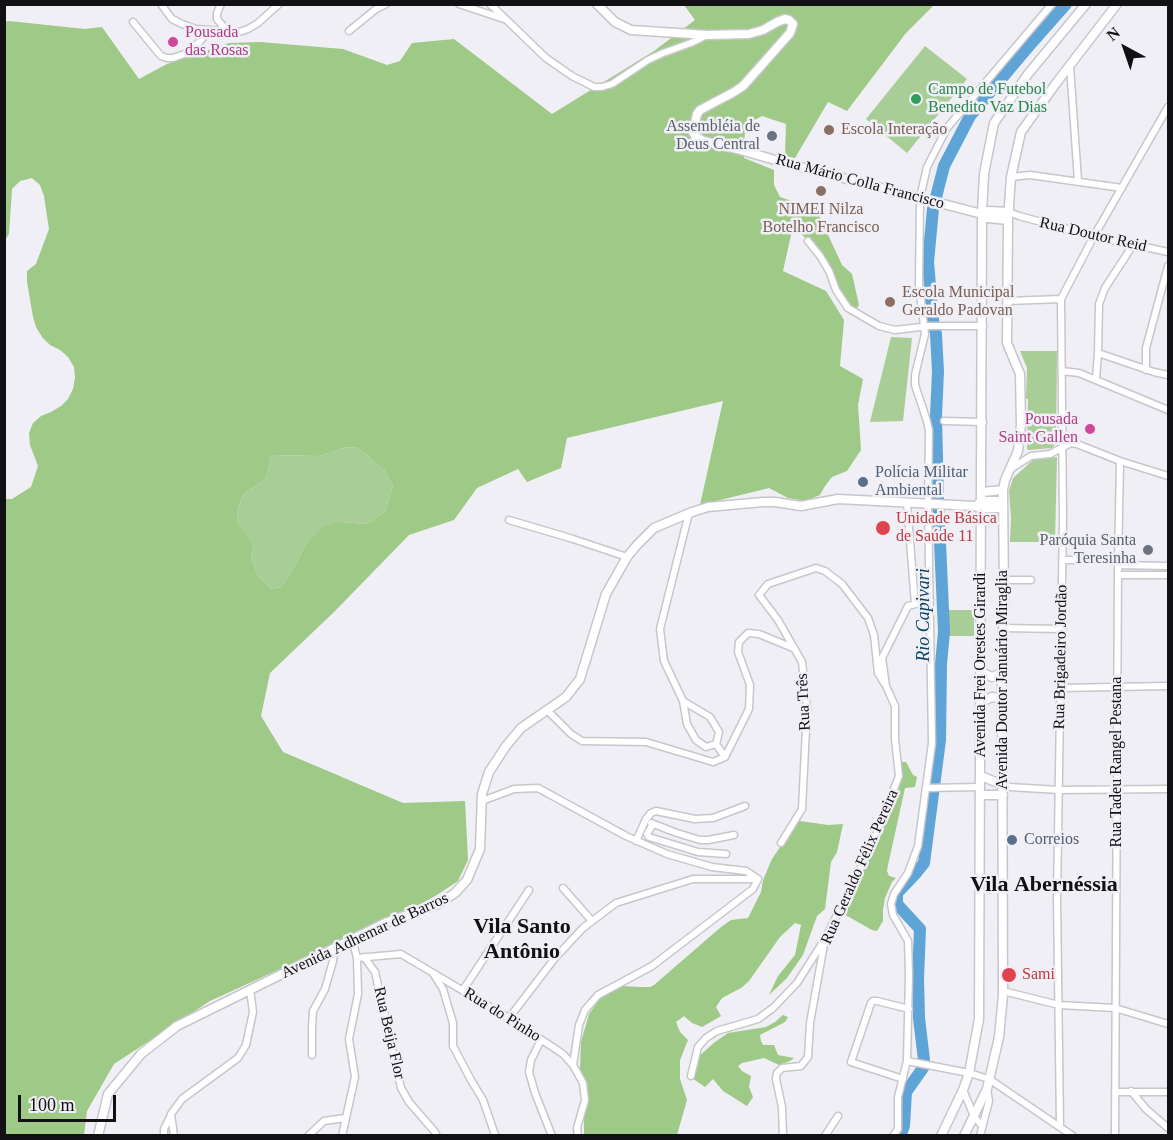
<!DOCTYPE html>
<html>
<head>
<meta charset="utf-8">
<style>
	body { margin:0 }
	#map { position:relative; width:1173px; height:1140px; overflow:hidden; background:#efeff5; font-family:Georgia,serif }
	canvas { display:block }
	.frame { position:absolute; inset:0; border:6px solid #111012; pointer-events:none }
	.north { position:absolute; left:1095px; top:18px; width:60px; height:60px; -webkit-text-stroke:4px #efeff5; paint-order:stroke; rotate:320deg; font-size:16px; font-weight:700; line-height:24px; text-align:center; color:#111012 }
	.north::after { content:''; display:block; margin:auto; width:21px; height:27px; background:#111012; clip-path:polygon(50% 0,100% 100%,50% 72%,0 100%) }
	.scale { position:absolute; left:18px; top:1095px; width:98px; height:27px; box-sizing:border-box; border:3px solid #111012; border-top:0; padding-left:8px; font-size:18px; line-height:21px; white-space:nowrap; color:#111012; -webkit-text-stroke:4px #efeff5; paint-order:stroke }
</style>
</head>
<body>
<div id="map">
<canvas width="1173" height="1140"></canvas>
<div class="frame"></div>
<div class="north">N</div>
<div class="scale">100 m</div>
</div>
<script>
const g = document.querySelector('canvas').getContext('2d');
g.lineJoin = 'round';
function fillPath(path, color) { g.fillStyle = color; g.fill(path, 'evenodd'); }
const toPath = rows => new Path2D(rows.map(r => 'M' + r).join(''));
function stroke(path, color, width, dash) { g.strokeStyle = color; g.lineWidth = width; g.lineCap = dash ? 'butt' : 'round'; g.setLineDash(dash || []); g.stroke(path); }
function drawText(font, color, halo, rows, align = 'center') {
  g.font = font + ' Georgia,serif'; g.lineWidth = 5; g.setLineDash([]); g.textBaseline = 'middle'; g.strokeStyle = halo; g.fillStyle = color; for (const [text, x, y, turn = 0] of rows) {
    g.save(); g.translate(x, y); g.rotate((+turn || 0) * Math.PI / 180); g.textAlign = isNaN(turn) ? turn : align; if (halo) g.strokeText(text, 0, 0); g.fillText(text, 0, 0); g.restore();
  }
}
fillPath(toPath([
	[925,46,967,79,907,153,866,119],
	[891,337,912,338,903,421,870,422],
	[1020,351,1057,351,1056,443,1052,448,1028,450,1027,448,1028,399,1026,399,1027,368],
	[347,447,359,448,385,471,393,485,385,512,367,524,339,522,307,543,291,573,281,587,271,589,258,576,251,558,254,545,238,523,237,511,243,495,266,478,271,455,320,456],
	[1057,457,1055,542,1010,542,1011,518,1009,491,1013,478,1033,460],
	[947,610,974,610,974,636,948,636]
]), '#a9cd96');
fillPath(toPath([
	[684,5,934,5,906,33,847,111,828,102,795,158,785,156,786,124,762,116,745,125,744,158,774,170,774,185,780,197,816,209,842,265,852,274,859,305,856,310,849,307,819,251,793,226,783,271,826,291,844,320,840,366,863,379,858,405,861,450,847,471,832,477,825,486,820,495,806,501,788,498,769,488,700,505,723,401,567,438,561,468,527,482,518,469,477,488,454,520,409,535,335,611,270,673,261,716,283,752,403,803,465,801,468,860,458,881,440,893,420,905,210,1001,114,1064,87,1111,84,1135,5,1135,5,499,12,499,31,487,38,466,30,445,29,433,33,423,41,416,51,412,61,406,68,399,73,389,75,378,74,367,68,357,60,350,50,345,42,337,36,327,33,317,27,282,27,271,36,264,49,229,44,196,40,185,32,178,20,181,12,189,9,234,5,240,5,22,9,21,85,29,102,27,139,79,167,64,229,43,260,42,343,49,387,65,400,61,412,43,454,39,552,114,654,51,695,20],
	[347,447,359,448,385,471,393,485,385,512,367,524,339,522,322,528,307,543,291,573,281,587,271,589,258,576,251,558,254,545,238,523,237,511,243,495,266,478,271,455,320,456],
	[898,762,906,762,913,775,917,777,915,787,905,788,888,865,887,871,889,876,896,878,892,882,885,898,883,910,883,921,877,931,872,930,842,913,850,901,847,896,896,791,902,769],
	[800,821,828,825,843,824,837,852,831,862,825,909,817,916,803,955,787,978,769,995,778,976,795,955,801,925,795,923,780,937,749,981,741,988,722,998,716,1007,721,1016,702,1027,692,1023,684,1016,676,1022,680,1032,688,1040,680,1060,680,1079,687,1100,677,1135,584,1135,584,1117,588,1102,587,1087,580,1069,581,1042,589,1014,601,997,611,990,621,986,639,987,650,987,654,985,721,927,731,920,748,918,761,892,763,880,772,859,795,825],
	[783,1015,788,1017,785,1022,760,1035,761,1041,763,1045,774,1045,778,1055,794,1058,790,1061,779,1065,764,1058,742,1063,738,1066,742,1071,751,1076,749,1087,753,1097,747,1106,723,1091,713,1079,705,1087,692,1078,689,1073,691,1063,715,1042,728,1033,766,1027,775,1022]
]), '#9ec986');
stroke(toPath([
	[900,1136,904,1126,906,1092,923,1068,924,1060,919,1018,918,979,920,929,897,904,897,893,916,873,924,863,940,740,941,664,944,632,938,498,936,416,938,371,936,334,933,320,928,262,933,209,944,166,970,116,1029,46,1066,4]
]), '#5fa4d6', 12);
const street = toPath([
	[161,4,172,19,182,24,196,29,239,32,248,29,258,23,279,4],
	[221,4,217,13,217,19,227,31],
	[459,4,504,19],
	[490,4,546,58,572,76,594,87,602,87,612,84,648,60,663,53,691,43,707,35],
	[133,22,161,56,167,58,173,58,190,52,210,30],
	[349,31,376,9,386,4],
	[1070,66,1078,181],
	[1011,177,1030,175,1122,188],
	[1009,212,1019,216,1094,236,1168,252],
	[808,241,820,256,829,271,836,290,848,308,879,326,895,330,929,326,983,326],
	[1007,301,1061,299],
	[1098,353,1154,372,1168,375],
	[1146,370,1146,348,1168,266],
	[1062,371,1079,373,1168,410],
	[1096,380,1098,353,1099,304,1105,288,1133,245],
	[944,421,983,422],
	[1009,470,1031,456,1050,454,1071,443,1077,444,1120,461,1168,476],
	[907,503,915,604],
	[689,513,660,629,664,661,683,701,687,724,696,740,706,747,716,744],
	[509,520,570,538,627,557],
	[1062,560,1118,560],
	[1118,565,1168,566],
	[1118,575,1168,575],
	[1004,580,1031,580],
	[1003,628,1062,629],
	[1060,688,1168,686],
	[683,701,710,717,719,732,716,744,725,757],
	[547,710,571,734,582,741,646,742,713,762,725,757,749,709,750,685,738,652,739,642,748,633,759,634,793,648],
	[1003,785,1010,787,1059,790,1168,789],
	[926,788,981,787],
	[482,801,514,789,538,788,626,836,667,854,712,867,746,871,758,879],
	[651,823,677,833,700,840,708,840,734,835],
	[653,824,647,834,649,837,698,852,726,854],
	[636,841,646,819,651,813,656,811,695,819,713,818,745,806],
	[781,843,802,809,807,709,802,662,778,620,759,595,768,584,816,568,825,571,842,584,868,618,874,635,878,673,884,683],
	[563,888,592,921],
	[364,957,375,972,401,1088,409,1102,435,1132,437,1136],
	[357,958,401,954,509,1018,563,1054,573,1065,583,1083,585,1100,577,1128,578,1136],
	[434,975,443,989,453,1023,453,1046,471,1080,483,1100,494,1132,496,1136],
	[463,990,529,890],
	[1003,991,1059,1005,1115,1008,1168,1024],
	[509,1018,555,958,583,928,616,903,693,879,758,879],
	[541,1040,531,1060,529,1072,535,1093,552,1136],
	[312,1055,312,1027,313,1011,325,989,333,961,335,947],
	[907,1061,969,1073,989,1079,1073,1136],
	[573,1065,579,1025,585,1010,598,995,652,966,753,889,758,879],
	[691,1076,698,1047,706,1038,717,1031,758,1019,773,1008,797,983,823,942],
	[903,1079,851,1062,871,1003,873,1001,877,1001,909,1009],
	[963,1090,974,1116,982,1126],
	[1131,1091,1146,1109,1168,1128],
	[1115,1092,1168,1092],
	[1060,1126,1057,898,1063,518,1061,299,1094,236,1168,107],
	[164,1136,164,1129,171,1115],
	[174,1136,171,1114,182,1099,238,1058,246,1045,253,1012,250,990],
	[308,1136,324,1121,345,1118],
	[342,1136,355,1077,349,1039,358,994,357,958,352,939],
	[783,1136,782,1107,776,1079,777,1073,782,1068,801,1066,808,1057,810,1023,825,939,872,845,899,776,895,739,895,706,886,686,882,658,908,606,930,600],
	[825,1136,838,1116],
	[893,1136,898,1129,898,1097,907,1061,909,975,908,941,893,915,891,904,894,894,908,873,918,846,932,743,928,504,929,430,926,418,915,385,915,375,925,334,919,285,920,198,927,167,947,128,1052,4],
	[980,1136,989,1101,987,1089],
	[1115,1136,1118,565,1120,461]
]);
const secondary = toPath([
	[597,4,615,22,631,30,708,35,749,34,763,30,777,22,785,19,789,20,793,24,790,33,743,86,734,92,700,110,697,114,693,132,695,136,703,141,737,149,789,164,982,214,988,218,1008,220],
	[982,214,988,211,1009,212],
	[982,492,1003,490],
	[979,503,982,501,1003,501],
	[981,672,992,677,1002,673],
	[981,702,992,697,997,698,1002,701],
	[981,776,1003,785],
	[981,795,1003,795],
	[98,1136,108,1094,141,1054,177,1026,385,923,438,904,455,893,467,880,480,849,482,794,489,772,506,746,521,728,566,697,580,679,606,594,627,557,637,545,654,528,692,512,708,507,763,502,775,502,801,506,838,499,974,506,982,508,1003,508],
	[941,1136,963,1090,969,1073,979,1019,982,214,984,174,994,123,1028,74,1086,4],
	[964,1136,987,1089,999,1037,1003,995,1002,673,1004,595,1003,490,1005,480,1018,451,1021,425,1020,374,1007,343,1008,220,1011,177,1021,132,1057,82,1117,4]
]);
stroke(street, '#c6c6cc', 9);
stroke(secondary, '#c6c6cc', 11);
stroke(street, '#fff', 6);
stroke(secondary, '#fff', 8);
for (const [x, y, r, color] of [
	[173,42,6,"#d1479c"],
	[916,99,6,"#2e9e5b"],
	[829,130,6,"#8d6e63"],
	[772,136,6,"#6b7280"],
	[821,191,6,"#8d6e63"],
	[890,302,6,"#8d6e63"],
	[1090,429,6,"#d1479c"],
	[863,482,6,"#5c6f8a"],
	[883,528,8,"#e0444e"],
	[1148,550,6,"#6b7280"],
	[1012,840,6,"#5c6f8a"],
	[1009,975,8,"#e0444e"]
]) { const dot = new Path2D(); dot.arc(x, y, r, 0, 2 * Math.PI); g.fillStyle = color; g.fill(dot); stroke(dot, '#efeff5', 2); }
drawText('16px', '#b23c85', '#efeff5', [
	["Pousada",185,33],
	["das Rosas",185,51],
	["Pousada",1078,420,"right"],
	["Saint Gallen",1078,438,"right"]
], 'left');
drawText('16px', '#27864d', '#efeff5', [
	["Campo de Futebol",928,90],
	["Benedito Vaz Dias",928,108]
], 'left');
drawText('16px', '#5b616d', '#efeff5', [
	["Assembléia de",760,127],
	["Deus Central",760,145],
	["Paróquia Santa",1136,541],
	["Teresinha",1136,559]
], 'right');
drawText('16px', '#785e54', '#efeff5', [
	["Escola Interação",841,130],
	["NIMEI Nilza",821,210,"center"],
	["Botelho Francisco",821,228,"center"],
	["Escola Municipal",902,293],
	["Geraldo Padovan",902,311]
], 'left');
drawText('16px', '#111012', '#efeff5', [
	["Rua Mário Colla Francisco",860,182,15],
	["Rua Doutor Reid",1093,235,13],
	["Rua Brigadeiro Jordão",1061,657,-89],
	["Avenida Frei Orestes Girardi",981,665,-90],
	["Avenida Doutor Januário Miraglia",1003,680,-90],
	["Rua Três",804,702,-93],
	["Rua Tadeu Rangel Pestana",1117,762,-90],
	["Rua Geraldo Félix Pereira",860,867,-66],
	["Avenida Adhemar de Barros",365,936,-25],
	["Rua do Pinho",502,1015,32],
	["Rua Beija Flor",389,1033,77]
]);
drawText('16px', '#4e5e75', '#efeff5', [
	["Polícia Militar",875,473],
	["Ambiental",875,491],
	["Correios",1024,840]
], 'left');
drawText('16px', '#be3a42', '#efeff5', [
	["Unidade Básica",896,519],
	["de Saúde 11",896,537],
	["Sami",1022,975]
], 'left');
drawText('italic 18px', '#0a4263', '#efeff5', [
	["Rio Capivari",924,615,-90]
]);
drawText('bold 22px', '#111012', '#efeff5', [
	["Vila Abernéssia",1044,885],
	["Vila Santo",522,927],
	["Antônio",522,952]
]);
</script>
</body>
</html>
